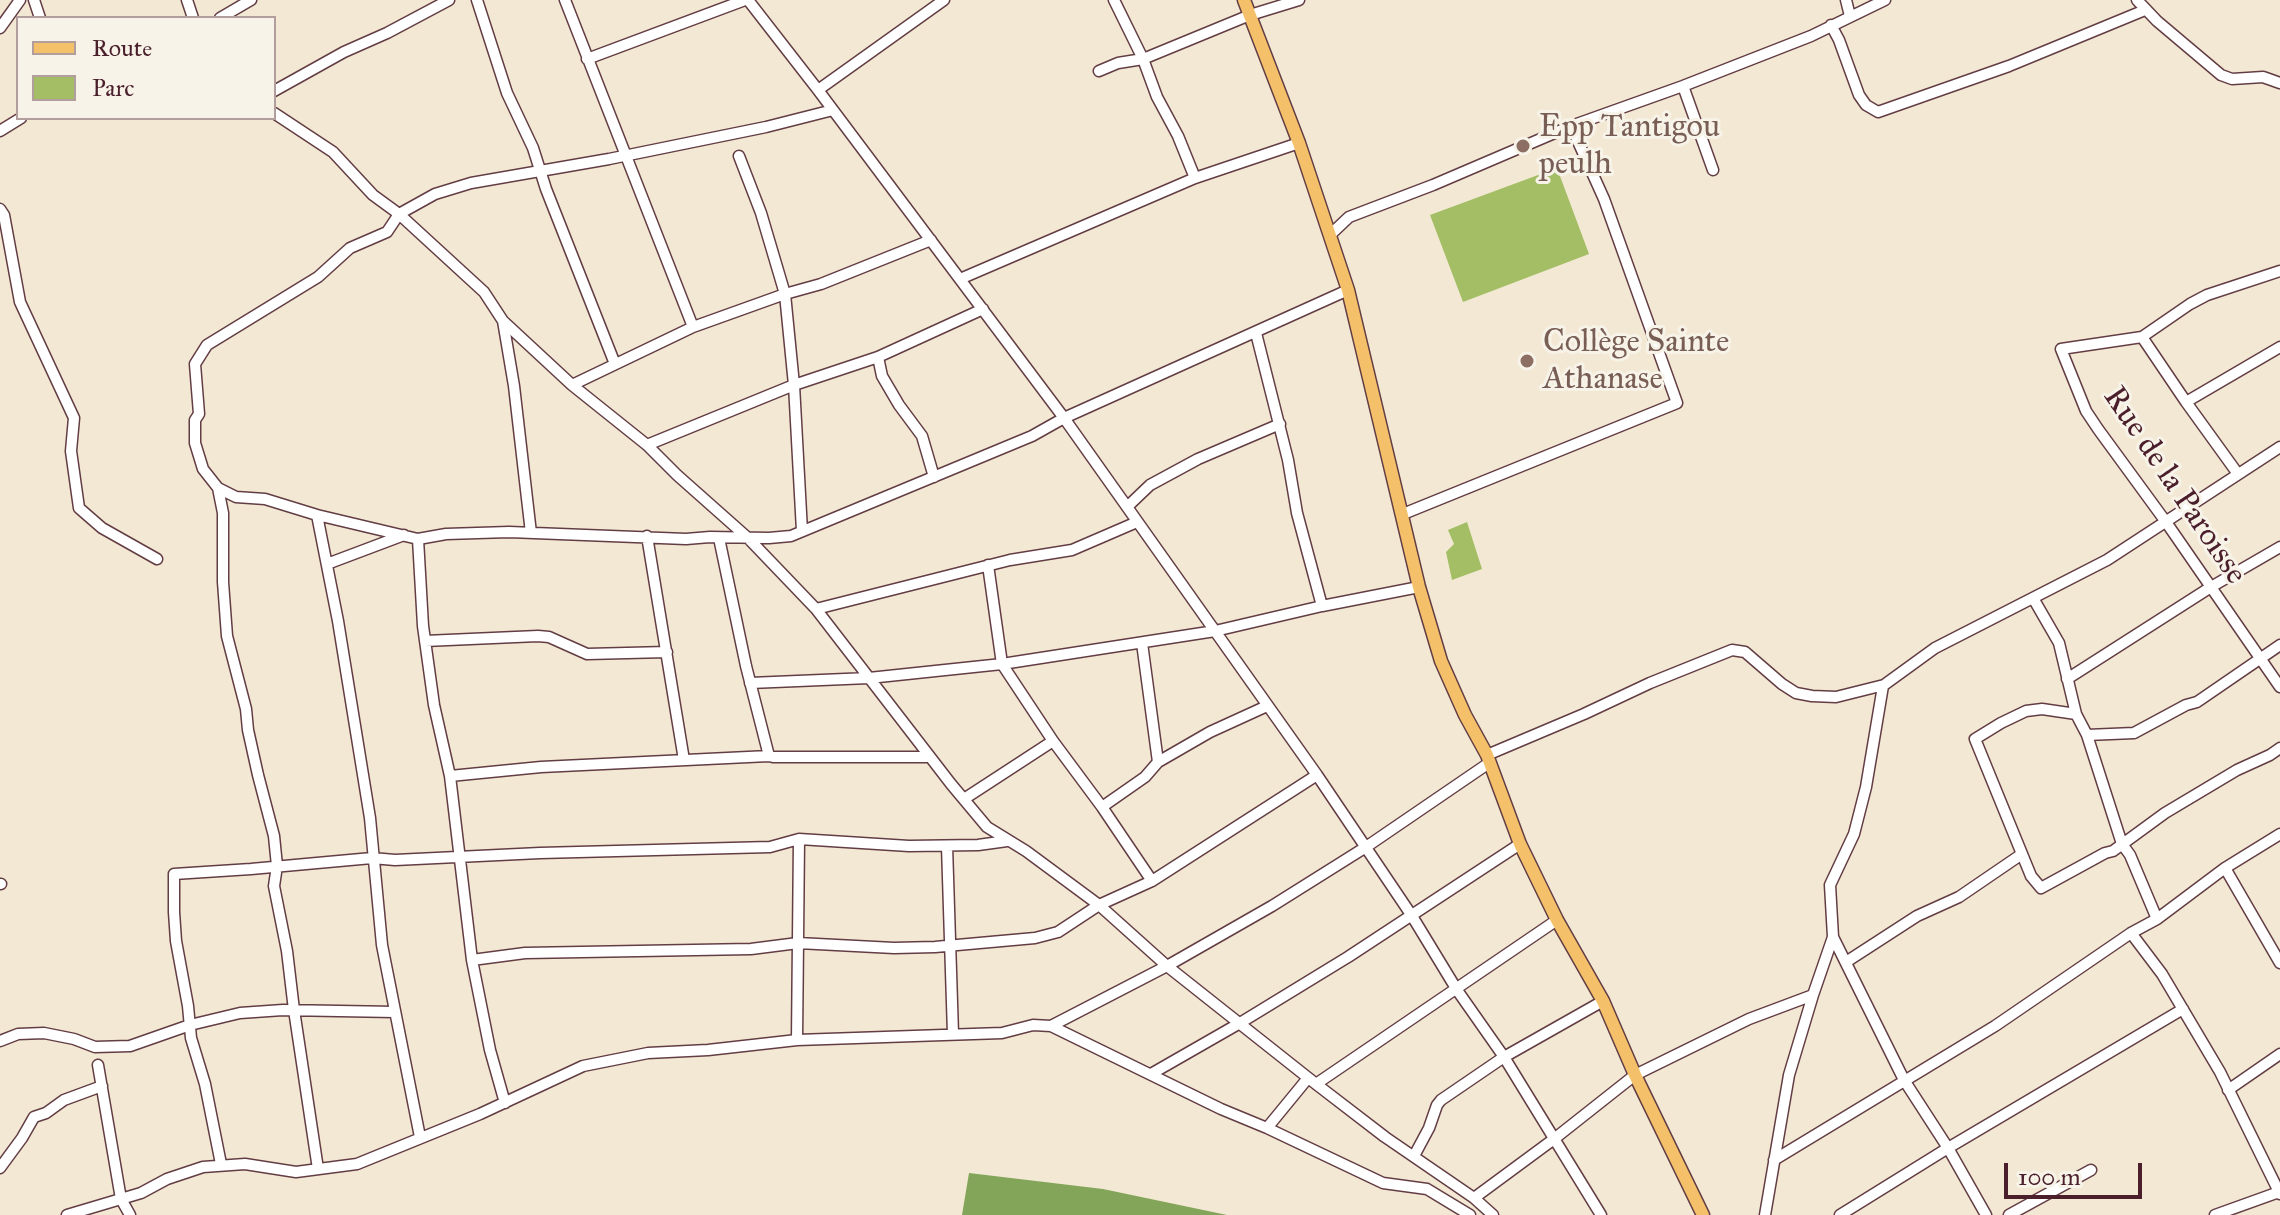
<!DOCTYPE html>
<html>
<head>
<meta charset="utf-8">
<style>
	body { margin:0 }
	#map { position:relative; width:2280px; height:1215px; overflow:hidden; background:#f3e8d3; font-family:"IM FELL Great Primer",serif }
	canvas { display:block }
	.legend { position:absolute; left:16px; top:16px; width:260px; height:104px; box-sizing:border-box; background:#f7f3e8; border:2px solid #b29e9c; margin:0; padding:10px 14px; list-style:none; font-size:24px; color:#4a1f2b }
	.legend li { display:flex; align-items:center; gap:16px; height:40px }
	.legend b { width:40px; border:2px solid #b29e9c }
	.scale { position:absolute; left:2004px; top:1163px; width:138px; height:36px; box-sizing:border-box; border:4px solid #4a1f2b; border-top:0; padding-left:10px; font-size:24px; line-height:28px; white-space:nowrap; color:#4a1f2b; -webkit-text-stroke:6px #f7f3e8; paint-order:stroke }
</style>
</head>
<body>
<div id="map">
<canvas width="2280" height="1215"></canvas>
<ul class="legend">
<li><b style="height:10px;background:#f4c16a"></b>Route</li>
<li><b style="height:22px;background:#a3be65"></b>Parc</li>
</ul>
<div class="scale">100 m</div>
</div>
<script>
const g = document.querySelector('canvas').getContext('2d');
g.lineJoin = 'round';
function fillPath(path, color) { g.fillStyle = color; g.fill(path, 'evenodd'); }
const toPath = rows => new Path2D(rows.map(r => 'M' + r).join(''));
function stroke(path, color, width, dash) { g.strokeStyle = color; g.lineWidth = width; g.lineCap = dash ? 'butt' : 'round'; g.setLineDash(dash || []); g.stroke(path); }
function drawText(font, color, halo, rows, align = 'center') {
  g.font = font + ' "IM FELL Great Primer",serif'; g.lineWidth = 6; g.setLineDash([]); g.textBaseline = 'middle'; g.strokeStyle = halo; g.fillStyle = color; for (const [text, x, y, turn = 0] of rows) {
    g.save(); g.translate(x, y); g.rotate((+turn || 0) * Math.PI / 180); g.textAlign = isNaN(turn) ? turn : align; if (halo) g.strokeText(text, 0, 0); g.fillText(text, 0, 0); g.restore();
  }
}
fillPath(toPath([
	[1557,168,1589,254,1463,302,1430,215],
	[1467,522,1482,569,1452,580,1446,552,1454,544,1448,530]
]), '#a3be65');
fillPath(toPath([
	[969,1173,1103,1189,1227,1215,962,1215]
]), '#82a55a');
const minor = toPath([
	[34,0,40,18],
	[187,0,193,18],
	[477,0,507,93,533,148,546,189,615,364],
	[565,0,693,327],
	[748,0,818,90,1064,418,1317,775,1412,916,1457,990,1504,1057,1601,1215],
	[1114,0,1143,59,1157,97,1178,136,1195,178],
	[1846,0,1850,16],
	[2137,0,2157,21,2221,75,2232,79,2263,77,2280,83],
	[220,18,251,0],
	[1831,25,1839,40,1859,95,1866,105,1878,112,2009,66,2145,10],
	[0,28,20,0],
	[587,59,745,0],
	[1099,71,1118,63,1143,59,1250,15,1299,0],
	[1683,86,1713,170],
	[818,90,944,0],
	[274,91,344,52,387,33,449,0],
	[274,113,333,152,373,195,399,214,484,292,503,321,572,385,647,445,677,475,748,538,816,609,951,784,987,827,1026,851,1099,905,1167,966,1316,1084,1385,1137,1474,1198,1493,1215],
	[0,131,21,118],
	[739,156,761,213,785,294,794,385,802,531],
	[0,209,4,215,20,302,74,418,71,451,79,508,102,528,157,559],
	[1330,235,1349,217,1433,185,1571,126,1683,86,1811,36,1885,0],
	[2280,271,2207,295,2190,304,2142,337,2061,349,2086,411,2098,429,2166,522,2280,687],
	[960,279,1195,178,1299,143],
	[503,321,514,386,531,533],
	[2142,337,2186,402,2238,474],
	[878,357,882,376,899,405,922,436,934,477],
	[572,385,693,327,785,294,821,284,931,240],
	[2186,402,2280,347],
	[647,445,794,385,878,357,983,309],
	[218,488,223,513,223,582,227,636,246,709,248,730,258,775,274,836,277,866,274,886,287,951,294,1010,318,1169],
	[1127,507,1150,485,1198,459,1280,424],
	[1403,514,1677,403,1604,199,1571,126],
	[317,515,265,499,236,497,218,488,203,469,195,443,195,420,199,414,195,364,207,345,318,277,350,248,387,232,399,214,435,194,471,183,609,159,766,127,833,110],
	[647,536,684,760],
	[719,538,746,666,769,756,773,757,930,757],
	[418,539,423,626,434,705,450,776,472,960,490,1050,505,1103],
	[327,564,404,535],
	[988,565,1002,664,1053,741,1102,807,1152,881],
	[2033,598,2059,643,2076,714,2087,735,2122,844,2130,855,2157,919],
	[1322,606,1419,587],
	[816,609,1010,560,1072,550,1137,522],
	[425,641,538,636,549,637,587,654,667,652],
	[1142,643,1158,762],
	[2067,679,2211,587,2280,547],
	[750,683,869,678,1002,664,1215,631,1322,606,1297,513,1288,460,1256,333],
	[2076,714,2042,709,2026,711,2001,723,1975,739,2031,876,2041,888,2105,853,2113,851,2165,813,2237,770,2270,755,2280,748],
	[2087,735,2134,733,2186,705,2197,702,2280,645],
	[1487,755,1584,714,1650,683,1732,650,1745,652,1782,684,1796,693,1812,696,1836,697,1884,685,1935,648,2107,560,2280,447],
	[450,776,541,767,769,756],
	[964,799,1053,741],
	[1102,807,1145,777,1158,762,1210,732,1267,706],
	[799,839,797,1040,1002,1033,1033,1025,1051,1026,1221,1109,1267,1128,1383,1183,1427,1189,1470,1215],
	[947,846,953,1034],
	[2225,868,2280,963],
	[0,884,1,884],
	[2131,933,2162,974,2220,1072,2280,1194],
	[1833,937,1904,1080,1948,1148,1986,1215],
	[472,960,525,953,751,949,798,943,894,948,935,947,1035,938,1058,932,1099,905,1152,881,1317,775],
	[1846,962,1917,916,1959,897,2022,854],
	[1051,1026,1167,966,1272,906,1366,847,1489,763],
	[0,1041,18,1034,44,1033,74,1039,95,1047,130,1046,190,1025,240,1013,283,1010,395,1012],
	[98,1065,121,1199,130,1215],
	[1151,1074,1240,1023,1348,957,1520,844],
	[1316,1084,1557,920],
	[2228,1090,2280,1054],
	[1267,1128,1308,1078],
	[420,1137,382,945,370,818,338,621,317,515,418,539,446,534,509,532,686,539,710,537,769,538,791,536,1032,436,1064,418,1348,290],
	[1414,1156,1429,1128,1437,1105,1441,1100,1504,1057,1603,1001],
	[1774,1160,1995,1026,2131,933,2157,919,2225,868,2280,834],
	[221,1164,205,1084,191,1038,188,1006,176,941,174,912,174,874,251,869,372,858,395,860,540,853,770,847,799,839,909,846,978,845,1007,841],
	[0,1168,22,1138,34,1117,46,1113,64,1100,102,1086],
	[1474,1198,1554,1139,1635,1075,1749,1019,1813,995],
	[67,1215,141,1193,167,1179,203,1167,245,1164,296,1172,357,1164,480,1114,583,1066,648,1053,708,1050,797,1040],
	[1765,1215,1789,1075,1813,995,1833,937,1830,885,1854,834,1866,787,1883,686],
	[1840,1215,1948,1148,2183,1009],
	[2009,1215,2091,1170],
	[2215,1215,2279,1192]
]);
const major = toPath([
	[1244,0,1299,143,1348,290,1419,587,1441,661,1465,715,1487,755,1520,844,1557,920,1603,1001,1635,1075,1703,1215]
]);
stroke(minor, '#633d44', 13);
stroke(major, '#633d44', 15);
stroke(minor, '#fff', 10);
stroke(major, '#f4c16a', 12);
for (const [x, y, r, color] of [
	[1523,146,8,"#8d6e63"],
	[1527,361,8,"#8d6e63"]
]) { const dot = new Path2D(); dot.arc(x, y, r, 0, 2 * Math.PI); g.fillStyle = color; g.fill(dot); stroke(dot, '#f7f3e8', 3); }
drawText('32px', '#785e54', '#f7f3e8', [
	["Epp Tantigou",1539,128],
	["peulh",1539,165],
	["Collège Sainte",1543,343],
	["Athanase",1543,380]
], 'left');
drawText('32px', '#4a1f2b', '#f7f3e8', [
	["Rue de la Paroisse",2174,486,56]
]);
</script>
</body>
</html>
